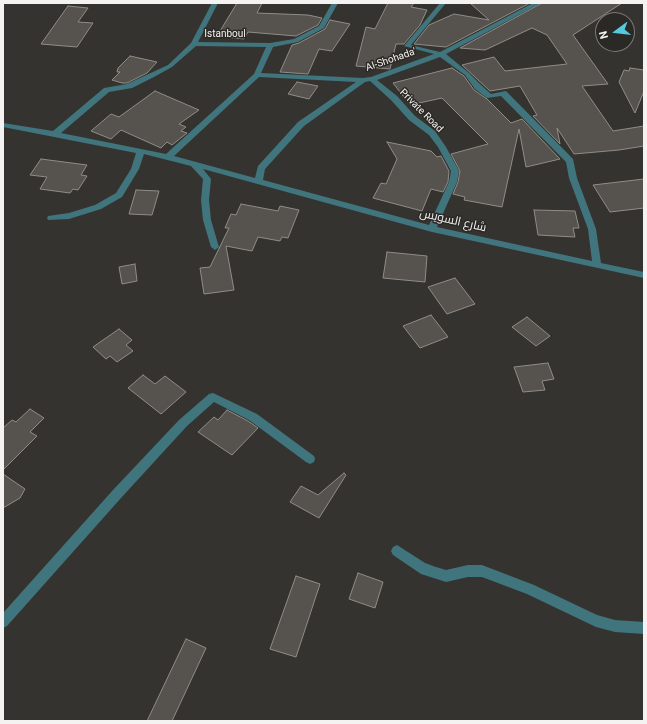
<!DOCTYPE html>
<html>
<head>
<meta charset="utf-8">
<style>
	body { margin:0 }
	#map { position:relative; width:647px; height:724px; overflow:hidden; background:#35332f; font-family:Roboto,sans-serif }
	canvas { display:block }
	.frame { position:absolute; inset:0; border:4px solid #f5f3f1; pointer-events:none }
	.north { position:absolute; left:595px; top:12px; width:40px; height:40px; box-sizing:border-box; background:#2b2925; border:1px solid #7c7a77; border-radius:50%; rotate:255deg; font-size:11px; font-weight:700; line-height:16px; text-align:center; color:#f5f3f1 }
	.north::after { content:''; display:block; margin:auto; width:14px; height:18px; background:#54cadd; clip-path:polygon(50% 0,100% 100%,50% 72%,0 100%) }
</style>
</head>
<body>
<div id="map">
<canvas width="647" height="724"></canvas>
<div class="frame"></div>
<div class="north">N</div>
</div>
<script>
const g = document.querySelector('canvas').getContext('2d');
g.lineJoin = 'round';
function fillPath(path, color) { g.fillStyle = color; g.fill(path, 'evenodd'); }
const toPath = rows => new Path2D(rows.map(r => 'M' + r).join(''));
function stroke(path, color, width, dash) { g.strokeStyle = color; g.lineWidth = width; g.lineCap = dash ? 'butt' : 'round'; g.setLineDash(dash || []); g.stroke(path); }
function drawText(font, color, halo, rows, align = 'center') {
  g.font = font + ' Roboto,Cairo,sans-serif'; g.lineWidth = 3; g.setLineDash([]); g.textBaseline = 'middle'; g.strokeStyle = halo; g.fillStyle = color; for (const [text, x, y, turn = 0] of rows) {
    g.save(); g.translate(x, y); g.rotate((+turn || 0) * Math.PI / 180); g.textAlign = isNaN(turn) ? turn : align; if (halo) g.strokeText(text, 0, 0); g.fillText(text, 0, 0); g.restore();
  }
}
const building = toPath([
	[237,3,262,3,257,13,308,15,322,18,318,25,296,36,248,32,244,39,217,36,237,3],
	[388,3,414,3,411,7,427,10,420,25,404,44,396,44,390,69,356,66,366,27,375,29,388,3],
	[470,3,530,3,446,47,414,44,429,25,454,14,489,20,470,3],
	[542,3,622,3,573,35,608,84,582,86,613,131,644,126,644,146,619,150,574,154,557,128,560,144,533,116,537,115,520,86,490,91,462,65,494,57,505,71,567,64,547,35,532,28,485,50,460,48,542,3],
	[68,6,88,8,78,22,93,23,77,47,41,44,68,6],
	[330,20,350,24,332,51,319,49,308,74,280,72,292,45,299,43,325,29,330,20],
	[130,56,157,62,147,73,127,83,122,83,112,80,120,72,117,72,118,68,130,56],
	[452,68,464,76,474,90,487,99,511,123,522,119,560,159,526,167,519,129,502,207,464,200,465,197,453,194,458,182,460,171,451,154,488,144,442,98,410,105,393,83,452,68],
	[630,68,644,70,644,91,635,113,619,82,624,70,629,71,630,68],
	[297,82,318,86,309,99,288,94,297,82],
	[155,91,199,110,179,124,186,127,181,131,187,133,172,145,167,142,161,148,121,130,111,139,91,131,111,114,119,117,155,91],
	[387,142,431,151,437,157,441,156,449,171,448,182,443,192,431,189,422,211,373,198,381,183,386,184,397,159,387,142],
	[41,159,87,165,81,175,87,176,78,190,73,189,70,193,40,189,47,177,30,175,41,159],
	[644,179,644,208,610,212,593,185,644,179],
	[136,190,159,191,152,215,129,214,136,190],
	[241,204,278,211,280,206,299,210,288,238,282,237,280,241,258,237,252,251,226,246,234,290,204,294,200,268,210,267,229,228,225,228,231,214,236,215,241,204],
	[534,210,575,211,579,228,573,228,575,237,538,235,534,210],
	[387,252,427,256,425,282,383,278,387,252],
	[135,264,137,281,122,284,119,267,135,264],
	[455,278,475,304,447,314,428,287,455,278],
	[431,315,448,337,420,348,403,326,431,315],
	[527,317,550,336,536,346,512,327,527,317],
	[119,329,132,340,126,345,133,351,117,362,110,356,106,359,93,347,119,329],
	[548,363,554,379,542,381,545,390,523,392,514,367,548,363],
	[143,375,155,384,165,376,186,392,161,414,128,388,143,375],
	[30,409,44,418,30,432,37,436,3,470,3,428,12,420,16,422,30,409],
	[227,410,248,421,258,428,232,455,198,432,214,417,218,420,227,410],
	[344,473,346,475,319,518,290,502,301,486,318,495,344,473],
	[3,474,25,489,20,498,3,508,3,474],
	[358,573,383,582,375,608,349,599,358,573],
	[296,576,320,584,296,657,270,649,296,576],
	[186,639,206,648,172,721,147,721,186,639]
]);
fillPath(building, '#56534e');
stroke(building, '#908d88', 1);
fillPath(toPath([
	[212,3,218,3,198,42,270,43,294,39,319,26,332,3,338,3,324,28,298,42,273,47,261,73,363,78,371,77,434,54,404,46,440,3,446,3,411,45,440,52,533,3,541,3,446,54,469,73,481,85,491,94,506,91,573,159,577,178,596,229,601,263,644,272,644,278,432,232,203,169,211,179,209,200,211,220,219,247,215,250,211,247,203,220,201,200,203,179,191,166,144,154,139,169,122,197,101,209,69,219,48,220,47,218,48,216,69,213,95,205,116,193,131,169,136,153,3,127,3,123,53,131,104,88,127,84,168,65,191,43,212,3],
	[196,46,266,47,254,74,166,154,61,133,109,92,132,88,154,77,172,67,196,46],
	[440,57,465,75,475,89,487,98,501,96,566,162,569,178,588,229,592,261,437,227,457,182,459,171,446,147,435,131,415,116,397,96,377,80,440,57],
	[259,77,356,82,298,122,258,166,255,178,174,156,259,77],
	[370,81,391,100,409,120,429,135,438,147,451,171,449,182,429,225,263,180,265,169,304,126,365,82,370,81],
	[213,393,257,414,314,456,315,459,314,462,310,464,306,462,249,420,214,402,187,426,121,498,7,626,3,628,3,613,113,490,179,420,209,394,213,393],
	[397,545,425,563,436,567,446,570,468,565,482,565,534,585,597,615,615,620,644,622,644,634,615,632,596,627,527,594,482,577,468,577,446,582,421,574,393,555,391,551,393,547,397,545]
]), '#40757e');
drawText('10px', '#f5f3f1', '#2b2925', [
	["Istanboul",225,34],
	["Al-Shohada'",391,60,-19],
	["Private Road",421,111,45]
]);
drawText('12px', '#f5f3f1', '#2b2925', [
	["شارع السويس",453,221,13]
]);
</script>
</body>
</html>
